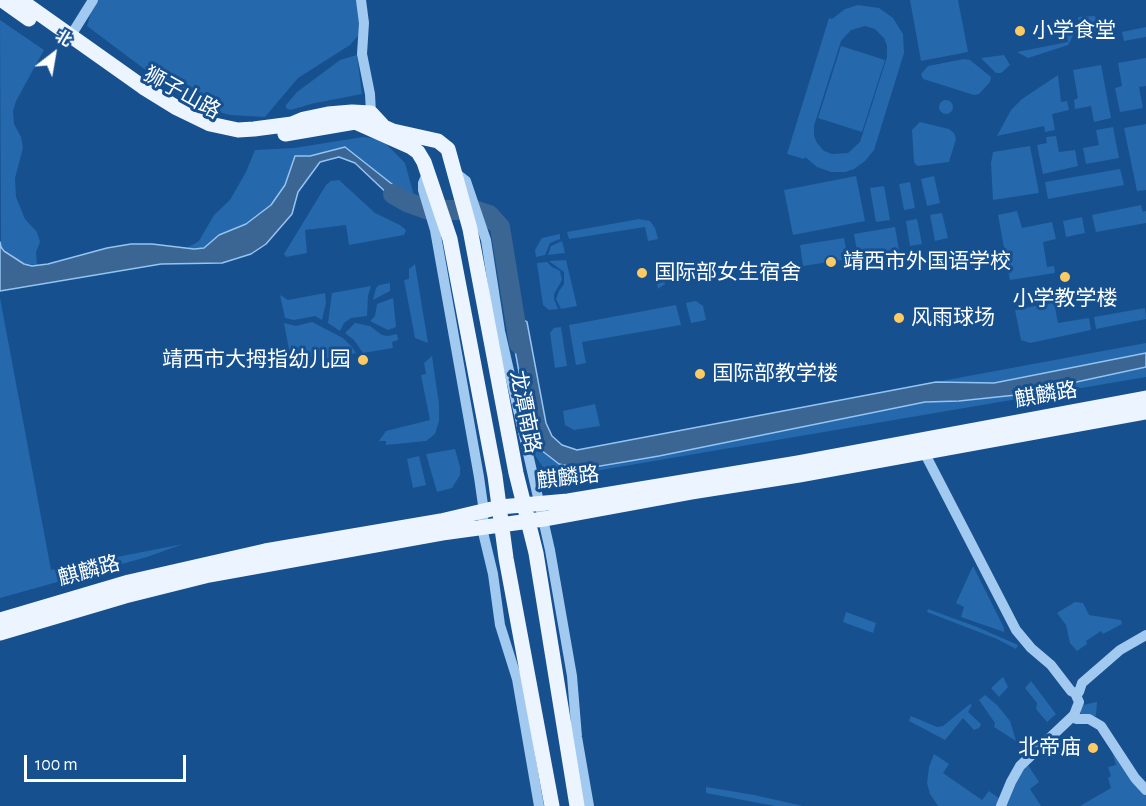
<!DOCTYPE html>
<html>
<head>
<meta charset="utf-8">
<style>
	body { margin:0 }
	#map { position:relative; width:1146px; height:806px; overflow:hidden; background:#16508f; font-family:"Alegreya Sans","Noto Sans SC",sans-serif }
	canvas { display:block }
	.north { position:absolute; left:24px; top:24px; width:60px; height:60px; -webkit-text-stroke:4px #16508f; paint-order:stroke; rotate:31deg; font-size:16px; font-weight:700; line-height:24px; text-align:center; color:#fff }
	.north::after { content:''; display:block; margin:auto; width:21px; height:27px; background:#fff; clip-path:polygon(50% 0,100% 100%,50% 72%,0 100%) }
	.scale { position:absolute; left:24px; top:755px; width:162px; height:27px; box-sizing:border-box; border:3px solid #fff; border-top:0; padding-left:8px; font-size:18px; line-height:21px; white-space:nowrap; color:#fff; -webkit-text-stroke:4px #16508f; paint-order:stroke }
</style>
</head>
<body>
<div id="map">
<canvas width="1146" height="806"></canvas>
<div class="north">北</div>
<div class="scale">100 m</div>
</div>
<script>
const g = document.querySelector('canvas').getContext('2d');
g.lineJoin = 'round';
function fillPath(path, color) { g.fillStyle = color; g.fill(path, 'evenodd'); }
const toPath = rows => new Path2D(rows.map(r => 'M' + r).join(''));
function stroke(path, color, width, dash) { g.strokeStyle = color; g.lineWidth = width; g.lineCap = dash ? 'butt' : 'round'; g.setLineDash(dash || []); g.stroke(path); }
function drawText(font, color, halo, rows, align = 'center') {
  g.font = font + ' "Alegreya Sans","Noto Sans SC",sans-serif'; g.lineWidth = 6; g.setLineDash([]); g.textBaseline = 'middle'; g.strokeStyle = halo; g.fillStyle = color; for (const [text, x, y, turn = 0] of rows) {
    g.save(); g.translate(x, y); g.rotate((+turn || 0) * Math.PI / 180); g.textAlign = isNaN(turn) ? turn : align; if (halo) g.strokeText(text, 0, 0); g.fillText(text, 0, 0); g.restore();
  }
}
fillPath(toPath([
	[98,0,356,0,359,12,359,30,358,36,350,45,298,78,265,117,230,115,200,107,187,101,87,26,91,12],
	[910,0,958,0,968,52,921,61],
	[858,5,879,8,893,18,903,34,904,53,874,150,865,161,854,169,845,172,831,172,817,167,805,157,804,159,787,154,829,18,832,19,845,9],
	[865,26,875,29,884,38,887,46,887,57,860,142,848,153,832,154,824,151,817,143,814,136,814,126,841,41,851,30],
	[1095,16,1098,29,1107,28,1109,38,1083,40,1080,37,1078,17],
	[0,20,44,50,16,101,13,111,14,124,21,137,23,148,15,178,16,197,25,219,37,232,40,242,36,252,37,265,24,264,1,247],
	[1065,20,1074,29,1073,36,1068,45,1028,58,1017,52,1068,42],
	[1146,27,1146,37,1124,41,1122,32],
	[841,46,885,60,862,132,818,118],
	[357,55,362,94,315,103,290,110,286,108,286,105,297,92,340,60],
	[1004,55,1010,65,1001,73,996,73,981,58],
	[1146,58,1146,86,1139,87,1143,108,1120,112,1115,88,1122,86,1118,63],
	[964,59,970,60,991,77,990,82,979,94,974,95,923,79,921,74,928,66],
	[1101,65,1111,118,1094,122,1091,106,1075,109,1074,100,1078,98,1073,70],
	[1058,75,1061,102,1067,101,1069,110,1052,114,1055,130,1045,132,1044,126,997,136,1011,110,1022,99],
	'939 107a7 7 0 1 1 14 0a7 7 0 1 1-14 0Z',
	[920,122,949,129,954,133,956,139,949,162,917,166,914,162,912,130],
	[1146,124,1146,190,1137,191,1124,128],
	[1113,127,1119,158,1086,164,1083,148,1099,145,1096,130],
	[1056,136,1059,152,1075,150,1078,166,1043,174,1037,145,1047,143,1046,137],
	[363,137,377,139,384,142,405,163,416,203,339,150,329,151,293,159,285,185,271,205,246,224,219,235,204,248,187,248,199,241,214,215,230,200,246,172,255,150,294,148],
	[1030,146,1039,193,993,200,991,163,993,152],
	[1120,169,1124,185,1048,199,1045,182],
	[856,176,865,221,793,235,784,190],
	[934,176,940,203,927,206,921,179],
	[339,180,375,213,400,225,406,230,404,235,349,245,346,225,305,230,307,253,286,257,284,254,326,185,331,181],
	[910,182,915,208,904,210,899,184],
	[884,186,890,220,876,222,870,188],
	[1141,205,1143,212,1146,211,1146,223,1096,232,1092,215],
	[1017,211,1022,228,1052,222,1056,239,1043,242,1047,267,1054,266,1055,273,1010,280,998,215],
	[942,213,948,238,935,241,930,215],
	[1082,217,1085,233,1066,237,1063,221],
	[639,219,650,221,655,228,658,239,648,241,645,227,569,239,567,232],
	[917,219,922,244,910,246,906,221],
	[895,227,899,250,858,257,854,234],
	[560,234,560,239,550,243,545,255,536,257,535,250,542,238],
	[844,238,848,259,803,266,800,245],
	[562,241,565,253,548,255,551,246],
	[566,260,577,306,561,309,556,299,559,291,564,284,564,272,549,261],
	[547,262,552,267,560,271,562,280,554,294,554,299,558,309,549,310,543,305,537,263],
	[662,262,665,284,658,289,653,263],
	[415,264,428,343,415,338,404,280,409,279,409,269],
	[390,283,390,291,373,300,376,288,379,285],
	[371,286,368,296,367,316,351,318,344,323,340,331,328,323,332,293],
	[325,293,326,303,322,320,315,316,294,320,285,318,280,295,288,300],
	[0,298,51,570,183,544,147,557,0,598],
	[393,298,396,327,388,330,370,321,375,316,377,304],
	[696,301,703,306,706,320,691,323,686,303],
	[1054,302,1058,323,1089,318,1091,330,1030,343,1021,340,1015,310],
	[676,305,681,325,582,342,586,363,576,365,569,325],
	[1145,308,1146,319,1096,329,1094,317],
	[312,322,343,338,352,347,356,353,314,361,311,357,291,360,284,323,296,326],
	[355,323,370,326,382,335,388,336,397,334,398,340,392,342,393,348,363,353,354,340,345,333],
	[561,327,567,366,555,368,550,333,554,328],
	[1146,343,1146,353,994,383,936,382],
	[432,356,439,404,439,421,435,434,426,441,386,445,386,441,379,441,386,431,430,420,421,375,426,374,424,363],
	[1146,367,1146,377,566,476,553,474,542,466,535,455,532,442,538,442,583,469,597,468,925,402,959,401,1016,395],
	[595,404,600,426,574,430,565,425,563,411],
	[455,449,460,467,460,475,452,488,437,492,426,454],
	[419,456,426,485,413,488,407,459],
	[973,566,1004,628,1004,632,961,617,964,607,956,603],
	[1075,602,1083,603,1089,615,1121,620,1122,624,1103,634,1101,631,1086,641,1087,644,1077,651,1070,643,1066,625,1057,613],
	[928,609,977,627,1018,645,1016,649,997,639,927,612],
	[846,612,876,623,873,633,843,622],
	[1003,677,1008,687,999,697,991,688],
	[1031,681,1056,714,1047,722,1036,709,1037,703,1025,688],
	[985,695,997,705,1010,721,1016,741,994,727,995,723,979,700],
	[1097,702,1096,716,1081,714,1080,711,1083,705],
	[970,704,972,705,968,712,981,724,979,728,974,730,963,718,945,740,909,721,911,716,937,727,943,726],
	[1112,751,1146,792,1146,806,1080,806,1111,788,1108,778,1111,776,1108,767,1116,765],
	[934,754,949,764,943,773,982,800,989,791,1000,799,998,806,938,806,930,794,927,783,929,767],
	[1028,765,1039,782,1030,789,1041,806,1004,806,1017,775],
	[706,787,754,795,803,806,775,806,706,793]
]), '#2568ac');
const water = toPath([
	[345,147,416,203,418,211,392,198,355,163,339,157,320,162,298,192,292,214,266,244,251,254,222,263,161,264,0,291,0,242,1,247,4,251,24,264,32,266,48,264,107,248,131,244,152,244,194,249,204,248,219,235,246,224,271,205,285,185,295,156,310,156,345,147],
	[512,317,519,317,527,322,546,423,552,436,562,445,577,450,936,382,994,383,1146,353,1146,367,1016,395,959,401,925,402,659,456,583,469,559,464,541,450,538,442,532,442,509,318,512,317]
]);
fillPath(water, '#3b6593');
stroke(water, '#94c4f3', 1.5);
stroke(toPath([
	[393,194,407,202,429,210,474,210,489,215,500,227,519,344]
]), '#3b6593', 20);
stroke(toPath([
	[361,0,364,23,362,54,370,94,371,113],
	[70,37,93,0],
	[427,174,423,183,423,190,435,230,479,477,484,512,482,528,493,574,500,625,517,679,539,806],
	[457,174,466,181,486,240,500,331,550,550,572,676,577,737,589,806],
	[924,452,1016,630,1031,648,1051,665,1071,691,1075,693,1079,692,1082,683,1120,650,1146,635],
	[1074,715,1076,719,1089,719,1101,726,1135,778,1146,790],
	[1001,806,1011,782,1020,766,1074,715,1079,702,1075,693]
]), '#a2c9f0', 10);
stroke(toPath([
	[2,0,29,19],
	[20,0,143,87,177,108,210,124,238,130,254,129,292,124,304,119,328,114,352,112,371,113,384,127,393,131,438,141,448,149,470,229,516,473,536,553,577,806],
	[285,134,355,122,411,147,418,152,424,162,450,239,495,476,506,558,552,806],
	[0,620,129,582,265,551,441,521,500,507,568,501,798,463,1146,398],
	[0,633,125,596,209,575,442,533,544,519,691,492,799,475,1146,412]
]), '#ebf4ff', 15);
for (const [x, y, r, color] of [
	[1020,31,6,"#ffca61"],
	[831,262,6,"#ffca61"],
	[642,273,6,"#ffca61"],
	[1065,277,6,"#ffca61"],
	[899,318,6,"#ffca61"],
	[363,360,6,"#ffca61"],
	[700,374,6,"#ffca61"],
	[1093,748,6,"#ffca61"]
]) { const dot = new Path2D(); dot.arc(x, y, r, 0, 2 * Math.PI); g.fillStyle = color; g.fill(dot); stroke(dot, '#16508f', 2); }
drawText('21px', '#fff', '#16508f', [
	["小学食堂",1032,31],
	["靖西市外国语学校",843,262],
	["国际部女生宿舍",654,273],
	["小学教学楼",1065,299,"center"],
	["风雨球场",911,318],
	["靖西市大拇指幼儿园",351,360,"right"],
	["国际部教学楼",712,374],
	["北帝庙",1081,748,"right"]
], 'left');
drawText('21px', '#fff', '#16508f', [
	["狮子山路",182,93,29],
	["麒麟路",1046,395,-10],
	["龙潭南路",525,412,79],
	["麒麟路",568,478,-7],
	["麒麟路",89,571,-15]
]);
</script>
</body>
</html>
